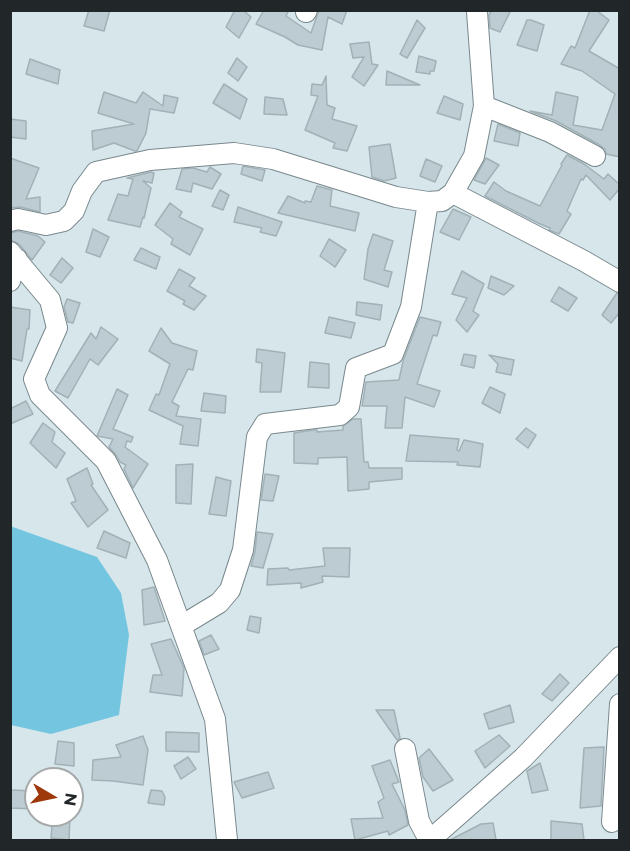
<!DOCTYPE html>
<html>
<head>
<meta charset="utf-8">
<style>
	body { margin:0 }
	#map { position:relative; width:630px; height:851px; overflow:hidden; background:#d6e6eb; font-family:Montserrat,sans-serif }
	canvas { display:block }
	.frame { position:absolute; inset:0; border:12px solid #212729; pointer-events:none }
	.north { position:absolute; left:24px; top:767px; width:60px; height:60px; box-sizing:border-box; background:#fff; border:2px solid #a6a9a9; border-radius:50%; rotate:99deg; font-size:16px; font-weight:700; line-height:24px; text-align:center; color:#212729 }
	.north::after { content:''; display:block; margin:auto; width:21px; height:27px; background:#9e390c; clip-path:polygon(50% 0,100% 100%,50% 72%,0 100%) }
</style>
</head>
<body>
<div id="map">
<canvas width="630" height="851"></canvas>
<div class="frame"></div>
<div class="north">N</div>
</div>
<script>
const g = document.querySelector('canvas').getContext('2d');
g.lineJoin = 'round';
function fillPath(path, color) { g.fillStyle = color; g.fill(path, 'evenodd'); }
const toPath = rows => new Path2D(rows.map(r => 'M' + r).join(''));
function stroke(path, color, width, dash) { g.strokeStyle = color; g.lineWidth = width; g.lineCap = dash ? 'butt' : 'round'; g.setLineDash(dash || []); g.stroke(path); }
fillPath(toPath([
	[10,526,97,557,121,593,129,635,119,715,51,734,11,725]
]), '#74c6e0');
const building = toPath([
	[89,10,110,10,104,31,84,26,89,10],
	[235,10,243,10,251,17,239,38,226,27,235,10],
	[264,10,289,10,286,16,311,33,319,10,347,10,342,24,328,17,322,50,298,45,285,37,256,24,264,10],
	[492,10,511,10,500,32,490,28,489,15,492,10],
	[590,10,596,10,609,20,589,51,620,69,620,157,606,154,605,149,598,144,556,121,530,111,552,115,556,92,578,97,573,125,602,130,615,94,582,71,561,64,571,46,575,48,590,10],
	[417,20,425,28,407,58,400,54,417,20],
	[527,20,531,20,544,25,537,51,517,45,527,20],
	[369,42,372,64,378,65,364,86,352,77,364,57,353,58,350,44,369,42],
	[419,56,436,61,434,71,430,71,430,74,416,72,419,56],
	[237,58,247,67,238,81,228,73,237,58],
	[30,59,60,70,58,84,26,74,30,59],
	[387,71,420,85,386,85,387,71],
	[326,76,327,105,335,108,332,119,357,126,347,151,333,148,335,143,305,130,318,96,311,95,312,84,322,85,326,76],
	[224,84,247,99,240,119,213,103,224,84],
	[104,92,136,103,143,92,163,106,164,95,178,98,174,113,150,109,146,133,137,151,135,151,114,143,93,150,92,131,134,124,98,113,104,92],
	[444,96,463,104,460,120,437,113,444,96],
	[265,97,283,99,287,115,264,114,265,97],
	[10,119,26,121,26,139,10,137,10,119],
	[498,124,520,133,518,146,494,141,498,124],
	[390,144,396,178,384,181,372,177,369,147,390,144],
	[567,155,584,164,604,179,608,174,620,185,620,188,610,200,586,175,583,180,581,179,567,211,571,214,559,234,549,230,550,228,538,223,485,196,494,182,506,191,540,206,562,165,561,164,567,155],
	[10,158,39,168,26,199,40,197,40,212,20,207,10,208,10,158],
	[486,158,499,165,485,184,474,180,486,158],
	[426,159,442,166,435,182,420,176,426,159],
	[243,166,265,170,262,181,241,174,243,166],
	[210,167,221,174,212,189,193,183,191,192,176,189,182,169,193,168,207,172,210,167],
	[151,172,154,173,152,183,143,181,151,188,144,218,143,217,140,227,108,220,118,194,128,196,133,179,127,178,151,172],
	[317,186,332,190,330,206,359,213,355,231,278,213,288,196,305,203,305,201,311,202,317,186],
	[220,190,229,195,223,210,212,206,220,190],
	[170,203,182,212,179,217,203,229,190,255,171,244,173,239,155,225,170,203],
	[238,207,282,222,276,236,260,232,262,228,234,222,238,207],
	[453,209,471,217,459,240,440,232,453,209],
	[93,229,109,237,100,257,86,252,93,229],
	[18,231,38,236,45,242,32,260,19,244,10,240,10,233,18,231],
	[373,234,393,241,384,270,392,272,388,287,364,279,368,249,373,234],
	[329,239,346,250,335,267,320,256,329,239],
	[141,248,160,257,156,269,134,260,141,248],
	[62,258,73,268,61,283,50,275,62,258],
	[179,269,195,278,189,286,206,296,194,310,183,304,185,301,167,291,179,269],
	[462,271,484,284,473,311,479,315,467,332,456,320,467,298,452,294,462,271],
	[491,276,514,286,504,295,488,288,491,276],
	[559,287,577,298,568,311,551,301,559,287],
	[617,293,620,294,620,312,611,323,602,315,617,293],
	[67,299,80,303,73,323,68,322,64,307,67,299],
	[357,302,382,305,380,320,356,315,357,302],
	[10,307,30,310,29,329,27,329,22,361,10,358,10,307],
	[329,317,355,323,351,338,325,333,329,317],
	[420,317,441,322,437,336,433,335,417,384,440,391,434,407,405,397,402,428,385,428,387,406,362,406,366,382,399,380,403,361,420,317],
	[101,327,118,339,98,365,90,359,68,398,55,391,91,333,96,339,101,327],
	[161,328,172,343,197,351,193,370,188,369,172,402,179,406,176,416,201,419,198,446,180,444,183,426,149,410,156,394,159,395,170,364,149,351,161,328],
	[257,349,285,353,281,392,260,392,262,363,256,362,257,349],
	[464,354,476,356,474,368,461,365,464,354],
	[489,355,514,360,511,375,496,372,498,364,489,355],
	[310,362,329,364,329,388,308,387,310,362],
	[490,387,505,394,500,413,482,403,490,387],
	[117,389,128,395,113,429,133,437,131,442,127,441,125,447,148,464,133,488,124,469,126,465,120,462,116,455,109,447,113,439,97,436,117,389],
	[204,393,226,396,225,413,201,411,204,393],
	[26,401,33,414,10,424,10,409,26,401],
	[353,419,361,419,364,462,368,462,369,468,402,468,402,479,369,482,369,489,348,491,347,457,318,458,318,464,294,463,294,433,313,430,317,430,317,432,343,430,343,426,353,419],
	[43,423,55,432,52,442,65,453,56,468,30,443,43,423],
	[526,428,536,435,528,448,516,439,526,428],
	[410,435,459,439,457,450,459,451,464,440,483,444,480,467,457,465,458,462,406,461,410,435],
	[193,464,191,504,176,503,176,465,193,464],
	[87,468,93,484,91,485,108,510,88,527,71,503,76,501,67,479,87,468],
	[265,474,279,476,273,501,261,500,265,474],
	[216,477,231,481,226,516,209,514,216,477],
	[104,531,130,543,126,558,97,548,104,531],
	[257,532,273,534,263,568,251,566,255,551,257,532],
	[323,548,350,548,349,577,322,576,323,582,301,588,301,583,267,585,268,569,288,568,289,570,325,566,323,548],
	[154,587,165,621,144,625,142,590,154,587],
	[250,616,261,618,259,633,247,630,250,616],
	[211,635,219,649,204,655,199,641,211,635],
	[171,639,184,668,182,696,150,692,153,675,162,675,151,644,171,639],
	[560,674,569,683,552,701,542,694,560,674],
	[510,705,514,722,489,729,484,714,510,705],
	[376,710,394,710,400,738,397,740,376,710],
	[166,732,199,733,199,752,166,751,166,732],
	[499,735,510,746,485,768,475,751,499,735],
	[143,736,148,750,143,785,113,781,92,780,93,760,121,757,116,745,143,736],
	[58,741,74,743,74,766,55,764,58,741],
	[604,747,601,806,580,808,584,748,604,747],
	[429,749,453,780,433,791,423,777,419,758,429,749],
	[188,757,196,769,181,779,174,766,188,757],
	[390,760,399,782,392,784,405,810,408,825,389,835,388,831,355,840,351,819,383,818,378,802,384,798,372,766,390,760],
	[540,763,548,790,532,793,527,771,540,763],
	[268,772,274,788,242,798,234,782,268,772],
	[10,790,36,791,36,809,10,808,10,790],
	[151,790,162,791,165,797,164,805,148,803,151,790],
	[53,815,70,815,69,840,51,838,53,815],
	[551,821,582,824,584,840,551,840,551,821],
	[493,823,496,840,450,840,481,824,493,823]
]);
fillPath(building, '#bdccd2');
stroke(building, '#a1b1b6', 1.5);
const minor = toPath([
	[306,12,307,10],
	[484,106,550,132,595,156],
	[453,193,584,261,620,282],
	[10,221,18,219,46,225,64,221,74,211,82,191,96,172,150,160,234,153,273,159,396,197,428,202,442,201,453,193,474,156,484,106,477,12],
	[10,252,50,300,57,328,34,379,40,395,106,461,157,560,215,719,227,840],
	[10,281,17,259],
	[181,626,219,603,230,590,243,550,257,437,265,424,340,415,349,407,356,368,393,354,411,307,428,202],
	[405,749,419,821,429,840],
	[612,822,620,704],
	[430,840,523,758,620,657]
]);
stroke(minor, '#79888d', 22);
stroke(minor, '#fff', 20);
</script>
</body>
</html>
